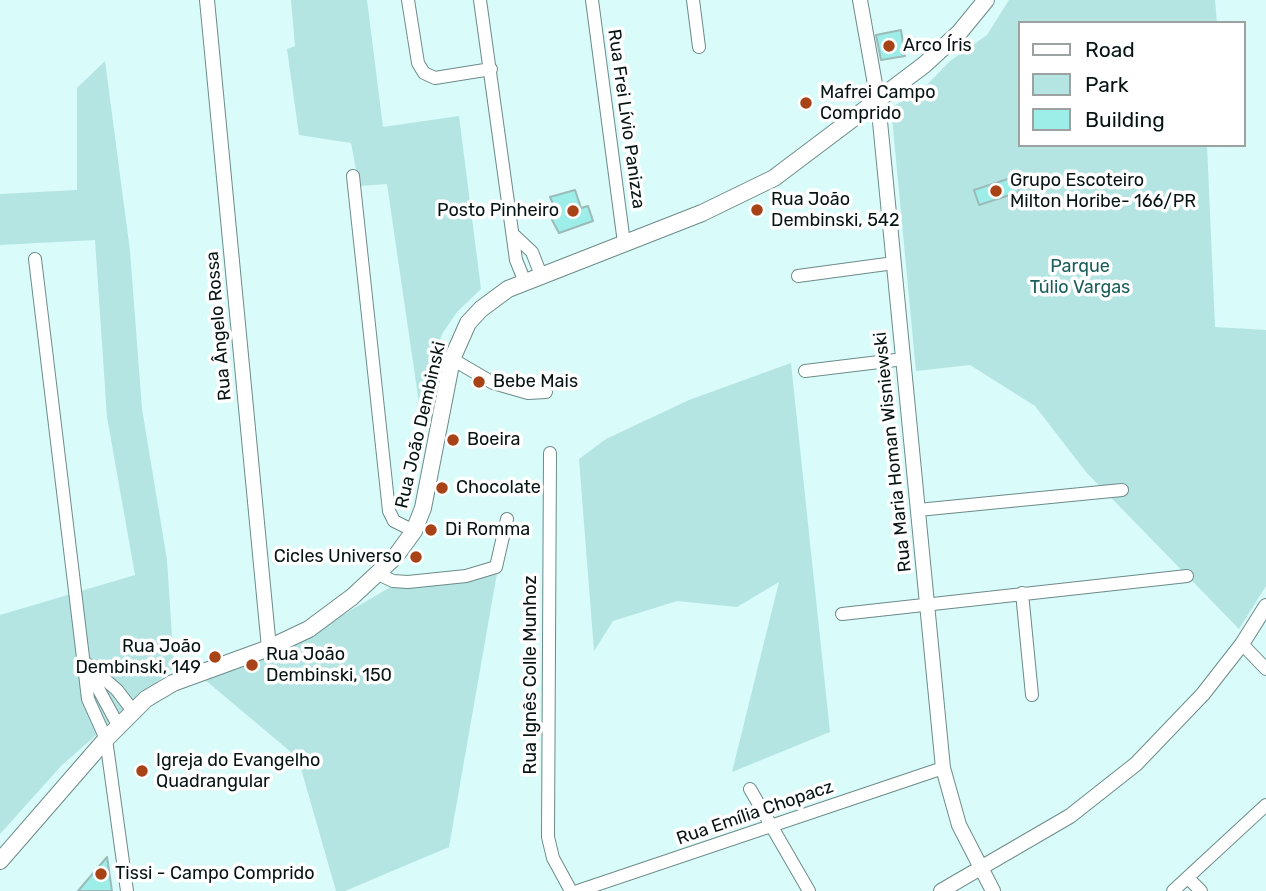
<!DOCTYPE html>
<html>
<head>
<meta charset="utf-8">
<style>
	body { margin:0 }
	#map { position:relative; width:1266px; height:891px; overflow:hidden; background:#d9fbf9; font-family:Rubik,sans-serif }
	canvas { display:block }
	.legend { position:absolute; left:1018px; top:21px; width:228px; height:126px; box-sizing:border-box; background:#fff; border:2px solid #9ca1a1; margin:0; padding:9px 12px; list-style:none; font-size:21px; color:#081414 }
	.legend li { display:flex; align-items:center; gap:14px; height:35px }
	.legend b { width:35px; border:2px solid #9ca1a1 }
</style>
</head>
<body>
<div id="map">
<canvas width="1266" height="891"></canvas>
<ul class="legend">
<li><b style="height:9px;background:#fff"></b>Road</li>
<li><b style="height:19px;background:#b4e5e2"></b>Park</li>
<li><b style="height:19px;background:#9deee9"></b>Building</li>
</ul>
</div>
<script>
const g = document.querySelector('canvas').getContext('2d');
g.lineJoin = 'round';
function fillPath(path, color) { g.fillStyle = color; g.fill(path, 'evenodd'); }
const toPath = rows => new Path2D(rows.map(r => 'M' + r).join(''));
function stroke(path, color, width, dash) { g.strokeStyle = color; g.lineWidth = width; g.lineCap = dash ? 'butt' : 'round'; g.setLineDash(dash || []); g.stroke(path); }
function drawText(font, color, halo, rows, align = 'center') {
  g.font = font + ' Rubik,sans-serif'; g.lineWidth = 7; g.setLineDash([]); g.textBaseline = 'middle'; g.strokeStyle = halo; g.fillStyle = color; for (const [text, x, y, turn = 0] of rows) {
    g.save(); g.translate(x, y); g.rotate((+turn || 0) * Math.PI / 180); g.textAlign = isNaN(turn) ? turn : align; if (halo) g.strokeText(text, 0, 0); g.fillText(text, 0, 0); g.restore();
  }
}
fillPath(toPath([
	[291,0,367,0,383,127,459,116,481,289,457,312,442,334,420,410,387,184,359,186,351,143,299,135,287,49,295,46],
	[1009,0,1215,0,1217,23,1019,23,1019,145,1207,145,1215,327,1266,330,1266,586,1239,629,1086,472,1035,406,970,365,916,371,891,107,920,92,950,61,987,35],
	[105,61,130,251,142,409,167,560,174,667,62,765,0,834,0,615,135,575,107,417,95,240,0,245,0,194,77,190,77,88],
	[791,363,830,732,732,772,779,582,737,607,677,601,613,621,594,651,579,459,606,439,689,400],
	[497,573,449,847,345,891,336,891,298,758,204,679,307,636,394,585]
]), '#b4e5e2');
const building = toPath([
	[901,30,905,56,881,60,876,35,901,30],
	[1014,177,1019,192,979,205,974,190,1014,177],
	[575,190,581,208,588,206,593,221,559,233,552,220,558,215,550,197,575,190],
	[107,857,112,891,78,891,107,857]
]);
fillPath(building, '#9deee9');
stroke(building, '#9abbb8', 2);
const minor = toPath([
	[408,0,418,63,424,73,435,78,491,69],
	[480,0,516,260,525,282],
	[592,0,624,243],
	[693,0,699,47],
	[353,176,389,511,394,521,414,531],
	[515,236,532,252,541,275],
	[35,259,88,699,106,739,127,891],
	[798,276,894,263],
	[452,359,493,383,528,393,546,392],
	[805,371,904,359],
	[550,453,548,837,553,858,571,891],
	[918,510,1122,490],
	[378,574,393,581,408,582,466,576,496,567,507,519],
	[1022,593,1032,695],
	[842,614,1187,576],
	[1242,644,1266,669],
	[87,664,117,690,133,711],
	[87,668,118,725],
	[750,789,809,891],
	[1188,878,1201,891],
	[578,891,943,768],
	[1173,891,1266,805]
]);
const tertiary = toPath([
	[207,0,269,648],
	[860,0,878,101,943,768,959,825,993,891],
	[941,891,1070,816,1136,764,1203,694,1242,644,1266,606]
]);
const secondary = toPath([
	[0,861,106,739,146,699,173,683,269,648,309,629,352,597,395,557,414,531,423,508,452,359,468,323,481,309,508,289,702,213,774,178,924,65,959,33,986,0]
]);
stroke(minor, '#6c8b89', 14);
stroke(tertiary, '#6c8b89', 16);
stroke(secondary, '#6c8b89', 18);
stroke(minor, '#fff', 12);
stroke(tertiary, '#fff', 14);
stroke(secondary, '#fff', 16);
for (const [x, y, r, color] of [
	[889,46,7,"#a84317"],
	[806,103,7,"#a84317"],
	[996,191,7,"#a84317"],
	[757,210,7,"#a84317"],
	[573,211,7,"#a84317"],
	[479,382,7,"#a84317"],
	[453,440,7,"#a84317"],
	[442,488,7,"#a84317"],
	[431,530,7,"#a84317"],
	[416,557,7,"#a84317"],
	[215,657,7,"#a84317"],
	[252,665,7,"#a84317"],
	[142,771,7,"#a84317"],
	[101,874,7,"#a84317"]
]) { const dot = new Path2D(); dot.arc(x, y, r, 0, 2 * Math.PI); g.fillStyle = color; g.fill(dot); stroke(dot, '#fff', 2.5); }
drawText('18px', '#081414', '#fff', [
	["Arco Íris",903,46],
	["Mafrei Campo",820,93],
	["Comprido",820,114],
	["Grupo Escoteiro",1010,181],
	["Milton Horibe- 166/PR",1010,202],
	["Rua João",771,200],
	["Dembinski, 542",771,221],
	["Posto Pinheiro",559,211,"right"],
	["Bebe Mais",493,382],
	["Boeira",467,440],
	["Chocolate",456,488],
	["Di Romma",445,530],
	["Cicles Universo",402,557,"right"],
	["Rua João",201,647,"right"],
	["Dembinski, 149",201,668,"right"],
	["Rua João",266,655],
	["Dembinski, 150",266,676],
	["Igreja do Evangelho",156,761],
	["Quadrangular",156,782],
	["Tissi - Campo Comprido",115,874]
], 'left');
drawText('18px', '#081414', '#fff', [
	["Rua Frei Lívio Panizza",626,119,82],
	["Rua Ângelo Rossa",219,326,-95],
	["Rua João Dembinski",421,425,-77],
	["Rua Maria Homan Wisniewski",893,452,-96],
	["Rua Ignês Colle Munhoz",531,675,-90],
	["Rua Emília Chopacz",755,813,-19]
]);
drawText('18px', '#1b5e5b', '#fff', [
	["Parque",1080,267],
	["Túlio Vargas",1080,288]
]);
</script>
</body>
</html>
